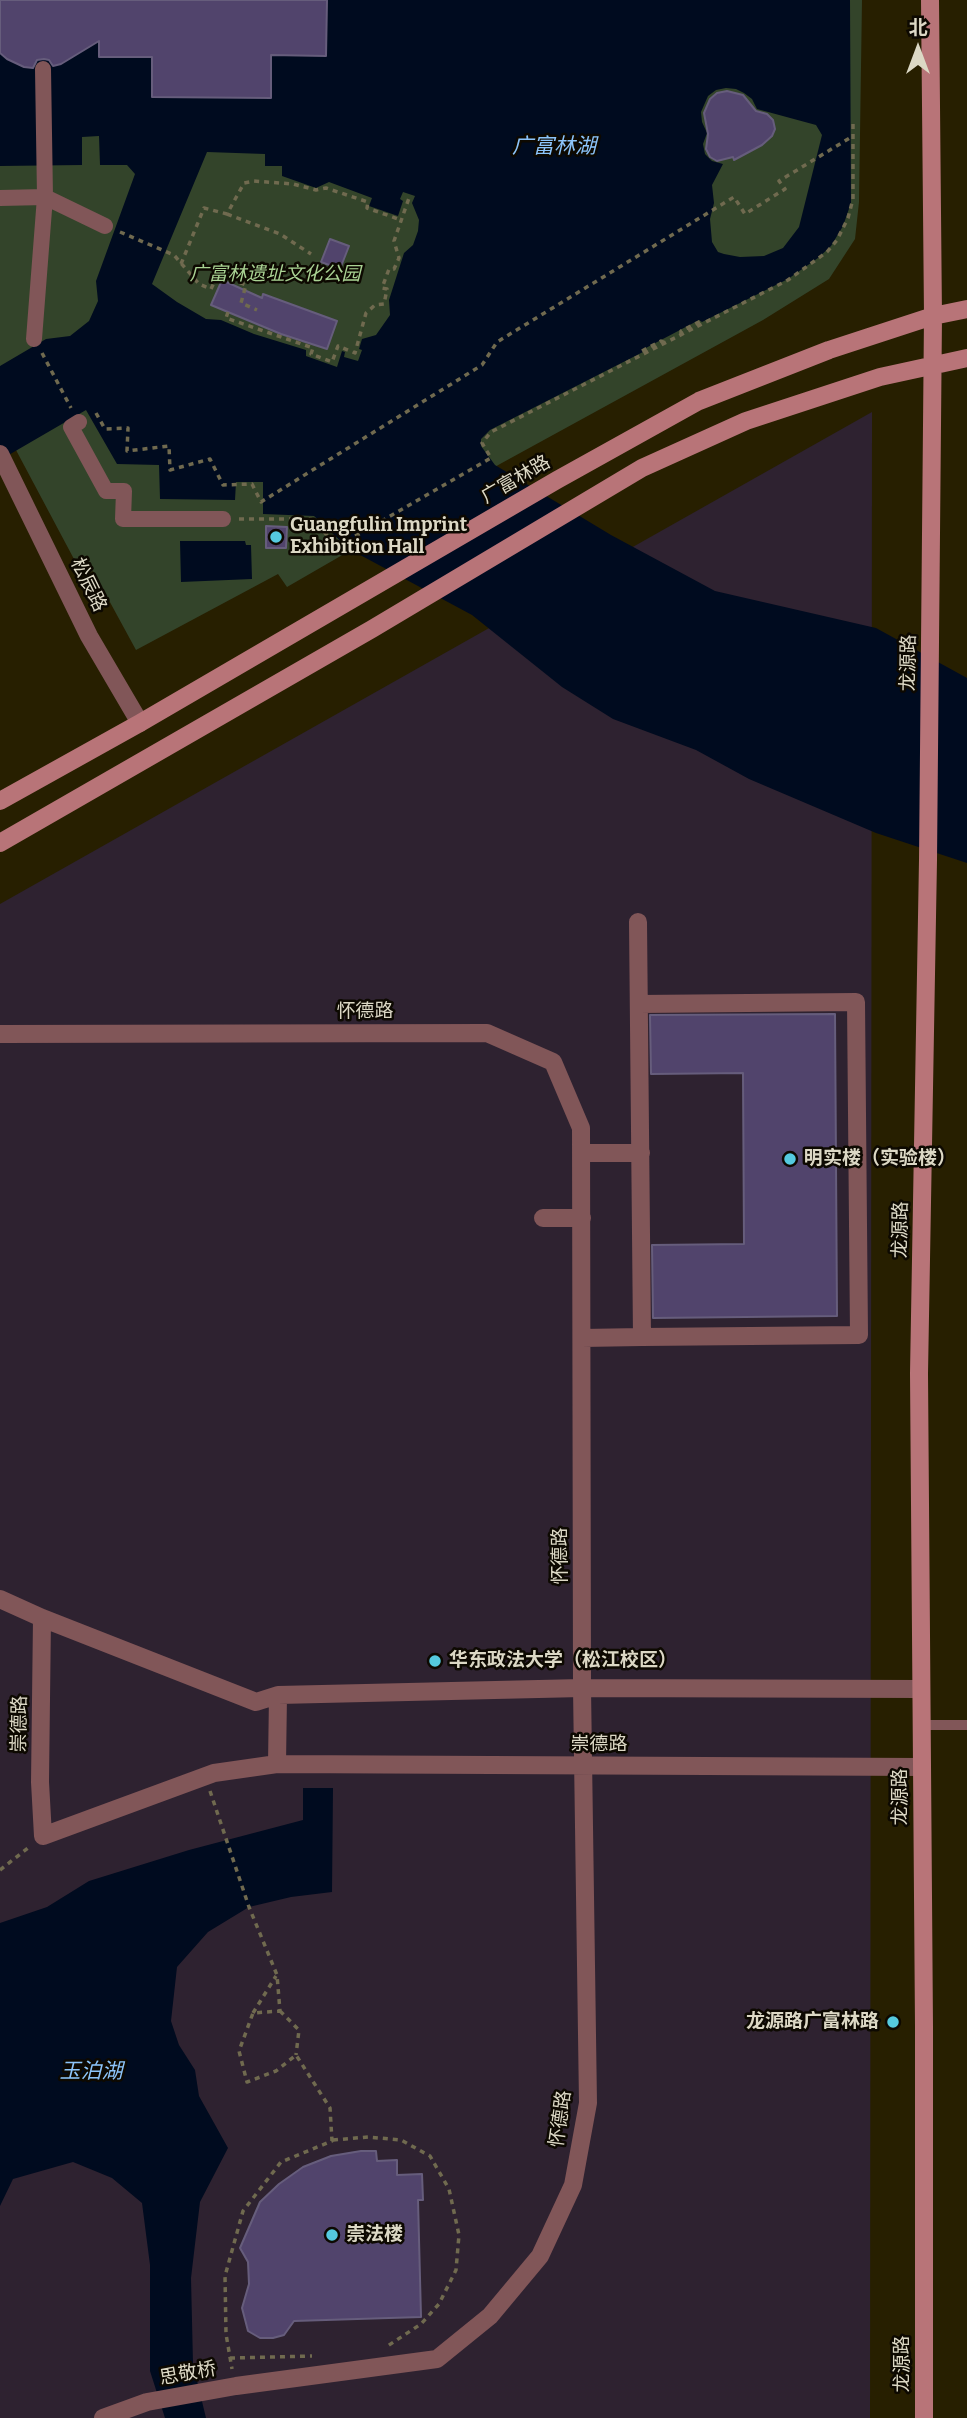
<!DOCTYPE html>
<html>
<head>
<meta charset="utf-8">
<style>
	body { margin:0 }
	#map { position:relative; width:967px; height:2418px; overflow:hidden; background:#271f00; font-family:Bitter,"Noto Sans SC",serif }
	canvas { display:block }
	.north { position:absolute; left:883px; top:14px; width:70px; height:70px; -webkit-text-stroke:5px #0d0901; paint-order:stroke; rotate:0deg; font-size:19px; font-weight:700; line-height:28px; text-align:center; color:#dcd8c5 }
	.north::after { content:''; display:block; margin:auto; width:24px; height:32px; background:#dcd8c5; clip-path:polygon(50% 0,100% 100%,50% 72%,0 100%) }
</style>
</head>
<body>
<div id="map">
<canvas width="967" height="2418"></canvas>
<div class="north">北</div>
</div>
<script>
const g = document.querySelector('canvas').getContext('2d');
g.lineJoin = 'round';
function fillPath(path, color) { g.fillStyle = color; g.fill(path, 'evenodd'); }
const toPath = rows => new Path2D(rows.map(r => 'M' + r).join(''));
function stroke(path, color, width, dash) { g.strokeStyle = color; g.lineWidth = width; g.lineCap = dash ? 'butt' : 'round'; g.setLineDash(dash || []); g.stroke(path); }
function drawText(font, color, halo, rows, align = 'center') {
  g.font = font + ' Bitter,"Noto Sans SC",serif'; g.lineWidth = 5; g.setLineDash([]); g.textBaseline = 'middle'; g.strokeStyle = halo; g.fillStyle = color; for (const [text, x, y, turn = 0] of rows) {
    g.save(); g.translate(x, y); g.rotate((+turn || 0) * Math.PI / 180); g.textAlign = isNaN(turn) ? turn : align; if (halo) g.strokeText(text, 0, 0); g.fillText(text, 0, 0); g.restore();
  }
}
fillPath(toPath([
	[872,412,870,2418,0,2418,0,904]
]), '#2e2230');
fillPath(toPath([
	[0,0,862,0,859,202,855,239,829,279,763,320,500,464,287,587,278,574,136,650,93,571,83,576,0,420]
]), '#33442a');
fillPath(toPath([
	[0,0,850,0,851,203,843,226,831,246,818,258,788,279,702,322,699,320,642,350,643,352,490,430,481,439,481,446,495,465,611,535,715,591,876,628,967,678,967,863,876,833,749,779,696,750,613,719,562,687,472,615,349,549,314,516,263,514,263,482,236,482,235,500,160,499,159,465,117,464,86,410,0,460,0,366,46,339,70,336,89,321,98,301,96,281,135,174,127,165,100,165,99,136,82,137,82,165,0,166],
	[726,88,736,89,744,93,752,99,757,109,816,125,822,135,799,227,783,248,764,256,740,257,724,254,718,252,712,242,710,219,714,203,712,185,723,164,712,161,705,154,703,144,707,133,702,122,701,112,708,96,716,90],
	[207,152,265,154,265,166,282,166,282,176,316,188,329,182,372,198,369,206,398,216,403,201,400,199,403,192,415,196,412,203,419,220,418,231,413,245,404,253,389,300,390,315,376,335,362,339,359,349,362,350,358,361,344,357,345,352,342,351,337,367,306,356,306,350,254,334,221,320,206,319,177,302,152,284],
	[180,541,245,541,246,545,251,545,252,579,181,582],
	[303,1788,333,1788,332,1892,291,1897,249,1907,208,1932,177,1967,171,2021,179,2045,195,2070,199,2096,228,2148,200,2202,191,2278,193,2364,206,2418,165,2418,150,2371,150,2265,142,2203,112,2178,73,2162,13,2179,0,2206,0,1923,47,1907,89,1881,189,1850,303,1820]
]), '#000b1f');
const building = toPath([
	[0,0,327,0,326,56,271,55,271,98,152,97,152,57,99,57,99,41,61,64,53,66,49,60,44,59,37,60,33,68,24,67,7,59,0,53,0,0],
	[727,91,743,95,756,111,767,114,773,120,775,129,772,136,762,145,734,160,733,157,717,161,710,157,706,149,708,134,704,113,710,99,717,93,727,91],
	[330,239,349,246,340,269,321,262,330,239],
	[222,280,262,298,263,294,337,321,327,349,281,334,211,305,222,280],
	[266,526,287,527,286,548,266,548,266,526],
	[835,1014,837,1316,653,1318,652,1245,744,1244,743,1073,651,1074,650,1015,835,1014],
	[361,2151,376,2151,377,2161,397,2160,397,2175,422,2174,423,2200,418,2200,421,2317,294,2321,284,2335,273,2338,260,2338,248,2331,242,2308,249,2284,248,2262,240,2248,260,2202,279,2184,303,2167,331,2156,361,2151]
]);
fillPath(building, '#51446c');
stroke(building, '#665d7c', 2);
stroke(toPath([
	[227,214,280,234,311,254],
	[120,232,174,255,199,284,211,289,218,274,246,285,241,303,257,310],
	[181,264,204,208,227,214,244,183,254,181,293,184,316,190,326,188,368,202,367,208,401,220],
	[228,312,226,318,313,348,311,354,332,362,338,346,355,353,366,313,375,305,384,304,387,289,382,288,389,269,394,269,399,258,394,241,409,198],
	[681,335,681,331,701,321],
	[642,351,661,341,666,343],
	[42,353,71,408],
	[96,413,105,429,128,428,127,451,169,446,170,470,210,459,223,485,252,484,261,502,482,365,497,342,734,197,745,214,785,189,779,181,853,136],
	[239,519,311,519,338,546,491,458,482,443,491,432,788,280,827,252,837,240,848,218,853,199,853,124],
	[210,1791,249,1907,277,1975,280,2011,253,2013,239,2051,247,2082,276,2071,296,2055,330,2108,332,2141,281,2162,243,2211,225,2276,226,2334,232,2369],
	[0,1870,28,1848],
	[280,2011,299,2030,296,2055],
	[253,2013,276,1976],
	[333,2140,368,2137,401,2140,430,2156,449,2189,459,2235,456,2270,439,2304,421,2324,386,2347],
	[230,2358,312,2356]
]), '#706a4f', 3.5, [5, 5]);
stroke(toPath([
	[921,1725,967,1725]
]), '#815658', 10);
stroke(toPath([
	[0,198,45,197,43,69],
	[34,339,45,197,105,226],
	[79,422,71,427,106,491,124,491,123,519,223,519]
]), '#815658', 16);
stroke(toPath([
	[639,1004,856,1002,859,1335,642,1337],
	[0,1034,487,1033,553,1062,581,1128,582,1688,588,2103,573,2185,540,2256,490,2316,437,2359,236,2386,147,2402,103,2418],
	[581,1153,641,1153],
	[543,1218,582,1218],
	[582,1338,642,1337,638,922],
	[0,1599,42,1618,256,1702,278,1695,582,1688,921,1689],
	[42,1618,40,1782,43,1836,214,1773,277,1764,921,1767],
	[277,1764,278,1695]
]), '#815658', 18);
stroke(toPath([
	[0,454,89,636,140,723]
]), '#815658', 18);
stroke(toPath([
	[0,801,140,723,557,480,699,401,829,350,933,316,967,309],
	[0,843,372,629,642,468,746,421,880,377,967,358],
	[924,2418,924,2026,919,1373,928,860,933,316,930,0]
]), '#b87478', 18);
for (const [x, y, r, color] of [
	[276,537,7,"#55cadf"],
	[790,1159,7,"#55cadf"],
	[435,1661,7,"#55cadf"],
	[893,2022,7,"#55cadf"],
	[332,2235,7,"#55cadf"]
]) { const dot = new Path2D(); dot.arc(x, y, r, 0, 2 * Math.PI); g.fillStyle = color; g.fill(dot); stroke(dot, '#0d0901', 2.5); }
drawText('italic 19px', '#a9d293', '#0d0901', [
	["广富林遗址文化公园",275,275]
]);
drawText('19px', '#dcd8c5', '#0d0901', [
	["广富林路",516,480,-30],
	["松辰路",88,585,64],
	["龙源路",909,663,-89],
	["怀德路",365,1012],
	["龙源路",901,1230,-89],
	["怀德路",561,1556,-90],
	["崇德路",20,1724,-89],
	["崇德路",599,1745],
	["龙源路",901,1797,-90],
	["怀德路",561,2119,-82],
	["龙源路",903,2364,-90],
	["思敬桥",188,2374,-10]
]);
drawText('bold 19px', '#dcd8c5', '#0d0901', [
	["Guangfulin Imprint",290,526],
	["Exhibition Hall",290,548],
	["明实楼（实验楼）",804,1159],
	["华东政法大学（松江校区）",449,1661],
	["龙源路广富林路",879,2022,"right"],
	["崇法楼",346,2235]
], 'left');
drawText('italic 21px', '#8cc4fa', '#0d0901', [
	["广富林湖",554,147],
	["玉泊湖",91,2072]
]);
</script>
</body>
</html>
